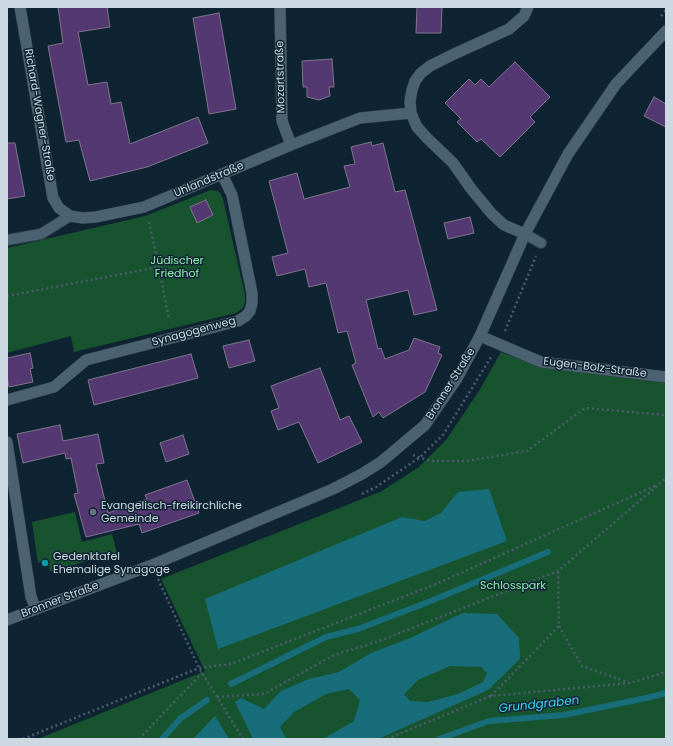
<!DOCTYPE html>
<html>
<head>
<meta charset="utf-8">
<style>
	body { margin:0 }
	#map { position:relative; width:673px; height:746px; overflow:hidden; background:#0f2432; font-family:Poppins,sans-serif }
	canvas { display:block }
	.frame { position:absolute; inset:0; border:8px solid #ccd9e2; pointer-events:none }
</style>
</head>
<body>
<div id="map">
<canvas width="673" height="746"></canvas>
<div class="frame"></div>
</div>
<script>
const g = document.querySelector('canvas').getContext('2d');
g.lineJoin = 'round';
function fillPath(path, color) { g.fillStyle = color; g.fill(path, 'evenodd'); }
const toPath = rows => new Path2D(rows.map(r => 'M' + r).join(''));
function stroke(path, color, width, dash) { g.strokeStyle = color; g.lineWidth = width; g.lineCap = dash ? 'butt' : 'round'; g.setLineDash(dash || []); g.stroke(path); }
function drawText(font, color, halo, rows, align = 'center') {
  g.font = font + ' Poppins,sans-serif'; g.lineWidth = 3; g.setLineDash([]); g.textBaseline = 'middle'; g.strokeStyle = halo; g.fillStyle = color; for (const [text, x, y, turn = 0] of rows) {
    g.save(); g.translate(x, y); g.rotate((+turn || 0) * Math.PI / 180); g.textAlign = isNaN(turn) ? turn : align; if (halo) g.strokeText(text, 0, 0); g.fillText(text, 0, 0); g.restore();
  }
}
fillPath(toPath([
	[211,190,218,191,221,194,223,199,245,295,245,302,243,308,236,313,74,352,71,336,7,353,7,248,145,216],
	[501,352,539,367,666,382,666,739,38,739,205,671,161,579,382,491,419,467,446,440,479,391],
	[75,512,82,542,112,534,117,553,50,571,48,560,38,563,32,522]
]), '#185330');
fillPath(toPath([
	[489,489,507,541,218,649,205,599,402,517,425,521,441,513,458,492],
	[463,613,497,614,519,638,520,659,488,690,378,739,323,739,354,721,360,700,349,689,326,694,294,712,280,727,286,739,253,739,235,702,241,698,264,709,281,691,309,679,339,672,371,653,408,639],
	[450,666,481,667,487,673,483,682,458,694,428,702,410,701,404,694,418,680],
	[215,716,229,739,193,739]
]), '#186d7a');
stroke(toPath([
	[231,684,326,637,358,629,431,601,548,552],
	[162,739,181,718,207,700],
	[439,739,489,721,564,715,646,698,666,693]
]), '#186d7a', 6);
const building = toPath([
	[58,7,107,7,110,27,78,32,88,85,107,82,111,104,121,102,130,144,198,117,208,143,147,167,90,181,79,140,66,142,48,46,63,43,58,7],
	[417,7,442,7,441,33,416,33,417,7],
	[219,13,236,109,209,114,193,18,219,13],
	[332,59,334,87,329,87,330,96,319,100,307,97,307,87,303,87,302,61,332,59],
	[515,62,550,97,530,117,535,122,500,157,481,139,477,142,457,122,461,119,445,103,469,79,475,85,481,79,489,87,515,62],
	[654,97,666,104,666,127,644,116,654,97],
	[371,142,372,146,383,143,395,192,405,190,437,310,414,315,408,290,366,300,378,349,381,348,385,359,409,350,414,338,440,347,438,353,442,355,425,392,383,418,379,412,373,417,352,365,356,363,347,331,338,333,326,283,309,287,305,269,277,276,272,257,288,253,269,181,297,173,304,199,350,187,344,166,355,164,351,147,371,142],
	[7,143,15,143,25,196,7,199,7,143],
	[206,200,213,215,197,223,190,207,206,200],
	[470,217,474,233,448,239,444,223,470,217],
	[249,340,255,361,229,368,223,346,249,340],
	[30,353,33,368,30,369,33,382,9,387,7,376,7,358,30,353],
	[191,354,198,378,94,405,88,380,191,354],
	[320,368,340,420,349,416,362,442,318,463,299,422,278,430,271,411,279,408,271,386,320,368],
	[60,425,63,441,98,434,104,463,96,464,108,513,147,499,145,495,187,480,199,513,142,533,139,524,86,537,74,494,78,493,71,458,66,459,65,453,23,463,17,434,60,425],
	[183,435,189,454,166,462,160,443,183,435]
]);
fillPath(building, '#543871');
stroke(building, '#80758d', 1);
const service = toPath([
	[525,234,541,243],
	[7,240,41,234,70,216]
]);
const minor = toPath([
	[20,7,53,198,59,208,70,216,83,218,96,217,144,207,291,145,360,118,411,113,417,127,427,138,453,163,472,190,492,214,504,225,525,234],
	[280,7,282,121,291,145],
	[411,113,410,101,412,90,415,81,421,73,430,66,452,55,509,29,524,16,528,7],
	[480,336,541,362,666,377],
	[7,400,54,387,86,360,238,321,246,316,250,311,252,303,252,293,232,195,222,174],
	[7,442,31,597,36,609]
]);
const tertiary = toPath([
	[7,620,152,565,333,489,362,474,381,462,425,425,456,380,480,336,525,234,568,154,616,84,666,31]
]);
stroke(service, '#313e49', 12);
stroke(minor, '#313e49', 12);
stroke(tertiary, '#313e49', 12);
stroke(toPath([
	[661,16,666,10],
	[149,222,159,267,169,320],
	[7,296,159,267],
	[505,331,536,256],
	[413,455,430,461,467,461,527,451,585,408,666,415],
	[362,494,376,487,419,458,443,435,491,357],
	[158,579,199,668,243,739],
	[559,626,582,666,627,682],
	[491,696,559,626,558,571],
	[217,697,264,694,334,655,379,641,558,571,666,478],
	[23,739,199,668,231,664,436,584,655,486],
	[139,739,202,673],
	[387,739,491,696,630,683,666,672]
]), '#4b5d6a', 2.5, [2, 3]);
stroke(service, '#4b6272', 10);
stroke(minor, '#4b6272', 11);
stroke(tertiary, '#4b6272', 11);
for (const [x, y, r, color] of [
	[93,512,4,"#6b7280"],
	[45,563,4,"#0f9aa8"]
]) { const dot = new Path2D(); dot.arc(x, y, r, 0, 2 * Math.PI); g.fillStyle = color; g.fill(dot); stroke(dot, '#0f2432', 1.5); }
drawText('11px', '#ccd9e2', '#0f2432', [
	["Mozartstraße",281,77,-91],
	["Richard-Wagner-Straße",39,115,80],
	["Uhlandstraße",209,180,-23],
	["Synagogenweg",194,332,-15],
	["Eugen-Bolz-Straße",595,368,7],
	["Bronner Straße",451,384,-58],
	["Bronner Straße",60,600,-21]
]);
drawText('11px', '#8fefae', '#0f2432', [
	["Jüdischer",177,261],
	["Friedhof",177,274],
	["Schlosspark",513,586]
]);
drawText('11px', '#ccd9e2', '#0f2432', [
	["Evangelisch-freikirchliche",101,506],
	["Gemeinde",101,519],
	["Gedenktafel",53,557],
	["Ehemalige Synagoge",53,570]
], 'left');
drawText('italic 12px', '#3cd8f0', '#0f2432', [
	["Grundgraben",539,705,-6]
]);
</script>
</body>
</html>
